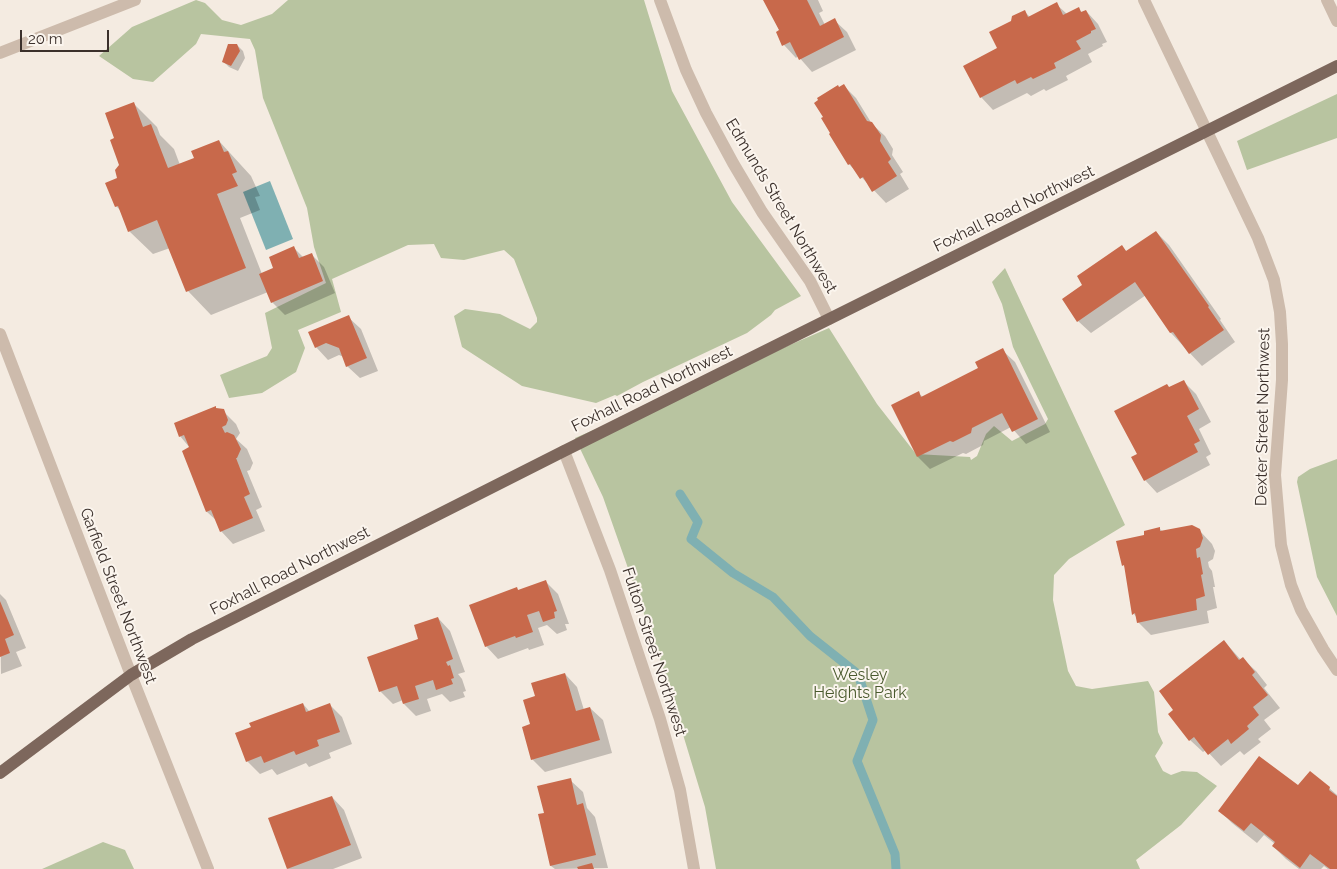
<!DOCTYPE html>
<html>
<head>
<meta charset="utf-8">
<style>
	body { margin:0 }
	#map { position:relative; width:1337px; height:869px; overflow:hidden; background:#f4ebe1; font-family:Raleway,sans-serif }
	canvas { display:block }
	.scale { position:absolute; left:20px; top:30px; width:89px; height:22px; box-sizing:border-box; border:2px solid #3b302b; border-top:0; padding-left:6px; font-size:15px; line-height:18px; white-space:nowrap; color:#3b302b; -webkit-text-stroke:4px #fbf5ee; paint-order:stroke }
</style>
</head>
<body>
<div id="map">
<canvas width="1337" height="869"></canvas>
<div class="scale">20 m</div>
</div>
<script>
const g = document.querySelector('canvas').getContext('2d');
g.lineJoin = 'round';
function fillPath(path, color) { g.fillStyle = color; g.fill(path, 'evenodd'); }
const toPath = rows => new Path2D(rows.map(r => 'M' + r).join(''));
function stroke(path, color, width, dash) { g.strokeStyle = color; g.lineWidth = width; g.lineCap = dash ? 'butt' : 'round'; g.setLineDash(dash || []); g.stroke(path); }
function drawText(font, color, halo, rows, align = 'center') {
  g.font = font + ' Raleway,sans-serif'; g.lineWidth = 4; g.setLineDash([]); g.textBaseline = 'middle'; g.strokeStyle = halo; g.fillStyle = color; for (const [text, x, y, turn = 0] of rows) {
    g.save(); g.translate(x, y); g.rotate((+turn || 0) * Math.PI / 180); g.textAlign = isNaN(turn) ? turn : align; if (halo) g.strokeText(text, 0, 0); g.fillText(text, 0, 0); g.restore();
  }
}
fillPath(toPath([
	[196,0,205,3,222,20,241,25,272,14,288,0,644,0,672,91,732,202,801,296,775,310,771,315,747,333,643,382,617,396,615,395,596,403,522,386,462,347,454,316,465,309,500,314,530,329,537,322,537,318,514,259,504,250,464,260,441,258,434,244,408,245,332,279,341,312,298,330,305,348,296,372,262,393,229,398,220,375,267,356,272,348,265,313,326,283,314,247,307,208,263,98,255,50,250,39,201,34,196,44,153,82,133,79,99,56,132,27],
	[1337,94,1337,138,1247,170,1237,141],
	[1005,268,1125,525,1069,559,1054,575,1053,600,1068,671,1076,686,1092,689,1148,681,1154,692,1158,732,1163,743,1155,756,1163,771,1171,775,1182,771,1197,772,1217,786,1181,825,1136,860,1140,869,716,869,705,807,661,662,603,497,575,438,829,328,877,404,916,454,970,457,971,460,977,456,986,434,994,426,1012,441,1045,424,1048,419,1013,347,1002,304,992,282],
	[1337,459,1337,616,1317,577,1297,482,1298,477,1310,469],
	[103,842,125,850,134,869,42,869]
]), '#b8c4a0');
fillPath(toPath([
	[270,181,293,239,266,250,243,192]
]), '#7fb0b2');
fillPath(toPath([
	[764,0,818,0,823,11,819,13,825,25,834,20,847,32,856,50,812,72,798,56,796,58,784,45,780,31],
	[1056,4,1067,14,1078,9,1083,13,1086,11,1098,24,1107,42,1102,44,1103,46,1088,54,1092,62,1066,76,1068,80,1046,91,1044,89,1031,96,1027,93,993,110,981,97,999,49,1012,22,1025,12,1030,17],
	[237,45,243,51,245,58,238,71,229,67,223,61],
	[844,86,856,98,872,124,885,136,893,149,892,155,903,172,900,174,909,189,886,203,849,164,840,88],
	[133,103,157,127,160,135,174,149,180,165,195,159,219,141,251,176,260,196,255,197,260,210,240,218,262,274,275,268,294,248,304,258,311,254,324,267,335,293,285,315,272,302,268,292,211,315,188,291,170,248,153,254,129,231,122,212,116,206,121,165,116,139],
	[1156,232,1169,245,1221,319,1220,320,1235,342,1202,366,1171,333,1146,295,1091,333,1078,321,1084,285,1122,247,1127,252],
	[348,317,361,329,378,371,360,378,347,366,344,357,339,355,328,360,316,347],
	[1002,350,1015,362,1050,432,1026,444,1011,427,984,441,983,445,966,454,963,453,930,469,918,457,918,393,923,397,980,369],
	[1183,381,1196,394,1211,422,1199,429,1211,454,1206,457,1210,465,1157,493,1145,480,1138,454,1170,388],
	[223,411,236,424,240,433,236,439,247,449,253,463,250,470,247,471,262,507,256,510,265,531,233,544,221,531,217,521,207,512,183,451,190,448,180,436],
	[1160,529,1163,532,1199,530,1212,544,1215,551,1213,559,1208,562,1209,567,1212,571,1215,587,1213,587,1217,608,1207,611,1209,623,1151,635,1138,622,1137,618,1134,614,1126,568,1124,566,1118,542,1145,536],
	[546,582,558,594,569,624,565,624,567,630,557,634,547,625,538,628,544,645,529,650,528,648,498,659,486,646,517,589,520,591],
	[0,594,6,600,26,648,16,652,22,666,1,674],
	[438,618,450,631,465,672,458,674,462,679,466,691,463,692,465,697,450,702,442,694,427,699,431,711,416,716,404,704,403,700,393,704,380,691],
	[1224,641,1241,660,1243,659,1256,671,1267,685,1264,688,1280,708,1264,720,1271,729,1258,739,1261,742,1244,755,1240,751,1221,766,1206,750,1203,752,1190,740,1175,710],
	[565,674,577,687,584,710,590,708,603,720,612,753,545,772,532,759,532,725,536,697],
	[303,704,310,712,330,705,342,717,352,744,329,753,331,758,309,767,306,763,277,775,272,769,260,774,247,761],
	[570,780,583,792,587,808,595,817,608,868,555,869,551,866,545,814],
	[1299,787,1329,788,1337,795,1337,869,1328,869,1324,866,1321,869,1299,869,1286,859,1273,846,1275,844,1264,835,1257,843,1232,823,1219,810],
	[332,797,344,810,362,858,333,869,288,869,270,819]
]), '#0003');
stroke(toPath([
	[680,494,698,522,691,539,733,573,773,597,810,636,858,674,873,720,857,761,895,854,896,869]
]), '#7fb0b2', 9);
fillPath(toPath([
	[763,0,807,0,820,26,835,18,844,37,799,60,790,42,782,46,776,32,779,30],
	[1057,2,1063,15,1079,7,1081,12,1086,10,1096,29,1091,31,1091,33,1076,41,1081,49,1054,63,1056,68,1033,79,1031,77,1017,84,1015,80,980,98,963,66,997,48,989,32,1011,21,1012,16,1025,10,1028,17],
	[228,44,237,44,240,51,231,66,222,62],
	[844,84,867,121,872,122,881,135,880,141,891,159,888,162,897,176,872,192,863,177,860,179,850,164,848,165,829,134,830,133,821,118,823,117,814,103,818,100,817,98,838,85,839,87],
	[134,102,143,127,151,124,168,168,194,158,191,151,219,140,224,152,228,151,237,172,232,174,238,186,217,194,246,268,186,292,157,220,128,232,118,206,115,207,105,183,117,178,115,170,119,165,110,140,114,138,105,113],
	[1156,231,1209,306,1208,307,1224,330,1189,354,1173,332,1170,333,1135,282,1077,322,1062,299,1082,285,1077,276,1122,245,1126,251],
	[294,246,299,258,312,253,323,281,271,303,259,274,273,268,269,257],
	[349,315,367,358,346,367,339,348,326,343,315,348,308,332],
	[1003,348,1038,419,1012,432,1002,413,972,428,971,433,953,442,950,441,917,457,891,405,919,391,921,397,978,368,975,362],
	[1184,380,1199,409,1187,416,1200,441,1194,444,1198,452,1144,481,1131,457,1137,454,1114,411,1167,384,1169,387],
	[216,406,216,408,224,409,228,420,226,425,222,427,225,433,227,432,234,435,241,449,237,458,236,458,250,494,244,497,253,518,220,532,211,510,206,512,182,451,189,447,184,435,179,437,174,423],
	[1192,525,1200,529,1203,538,1200,547,1196,549,1197,558,1200,557,1203,574,1201,575,1205,596,1196,599,1197,610,1137,623,1135,613,1132,615,1124,565,1122,566,1116,541,1144,535,1144,531,1160,527,1160,531],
	[546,580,557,611,554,612,555,618,543,622,539,611,527,615,533,632,516,638,515,636,485,647,469,605,517,587,518,590],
	[0,601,14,635,5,639,10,653,0,657],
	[438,617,453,659,446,662,448,666,450,665,454,678,451,679,453,684,436,690,433,680,415,686,419,699,403,704,397,686,379,692,367,657,418,639,414,625],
	[1224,640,1239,660,1243,657,1255,672,1252,675,1268,695,1253,707,1259,715,1247,726,1249,729,1231,744,1228,739,1208,755,1194,737,1189,741,1168,714,1173,710,1159,691],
	[565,673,576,711,590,707,600,740,531,760,522,727,530,724,523,700,535,696,531,683],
	[303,703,306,712,330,703,340,732,317,740,319,746,296,755,294,751,264,763,261,756,246,762,235,733,251,727,249,723],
	[1259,756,1298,785,1310,771,1330,787,1329,790,1337,796,1337,869,1330,869,1310,854,1300,868,1272,846,1275,842,1251,823,1244,831,1218,811],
	[571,778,577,805,583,803,596,855,550,866,538,814,544,813,537,786],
	[332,796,351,845,287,869,268,818],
	[592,863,594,869,578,869,577,867]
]), '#c8694b');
stroke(toPath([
	[1327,0,1337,21]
]), '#cdbbac', 12);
stroke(toPath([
	[660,0,686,70,706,113,733,163,762,212,810,281,829,319],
	[1144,0,1258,238,1274,280,1280,312,1282,344,1282,380,1275,475,1281,545,1291,585,1301,610,1323,649,1337,670],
	[0,53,135,0],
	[0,334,131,675,208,869],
	[564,451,610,570,660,719,680,790,694,869]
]), '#cdbbac', 12);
stroke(toPath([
	[0,773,131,675,192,639,564,451,1337,66]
]), '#7d675c', 12);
drawText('16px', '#3b302b', '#fbf5ee', [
	["Edmunds Street Northwest",781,206,59],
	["Foxhall Road Northwest",1014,209,-26],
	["Foxhall Road Northwest",652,389,-26],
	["Dexter Street Northwest",1263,417,-89],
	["Foxhall Road Northwest",290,571,-27],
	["Garfield Street Northwest",118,596,69],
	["Fulton Street Northwest",654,652,72]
]);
drawText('16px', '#4a5a2e', '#fbf5ee', [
	["Wesley",860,675],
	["Heights Park",860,693]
]);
</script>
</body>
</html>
